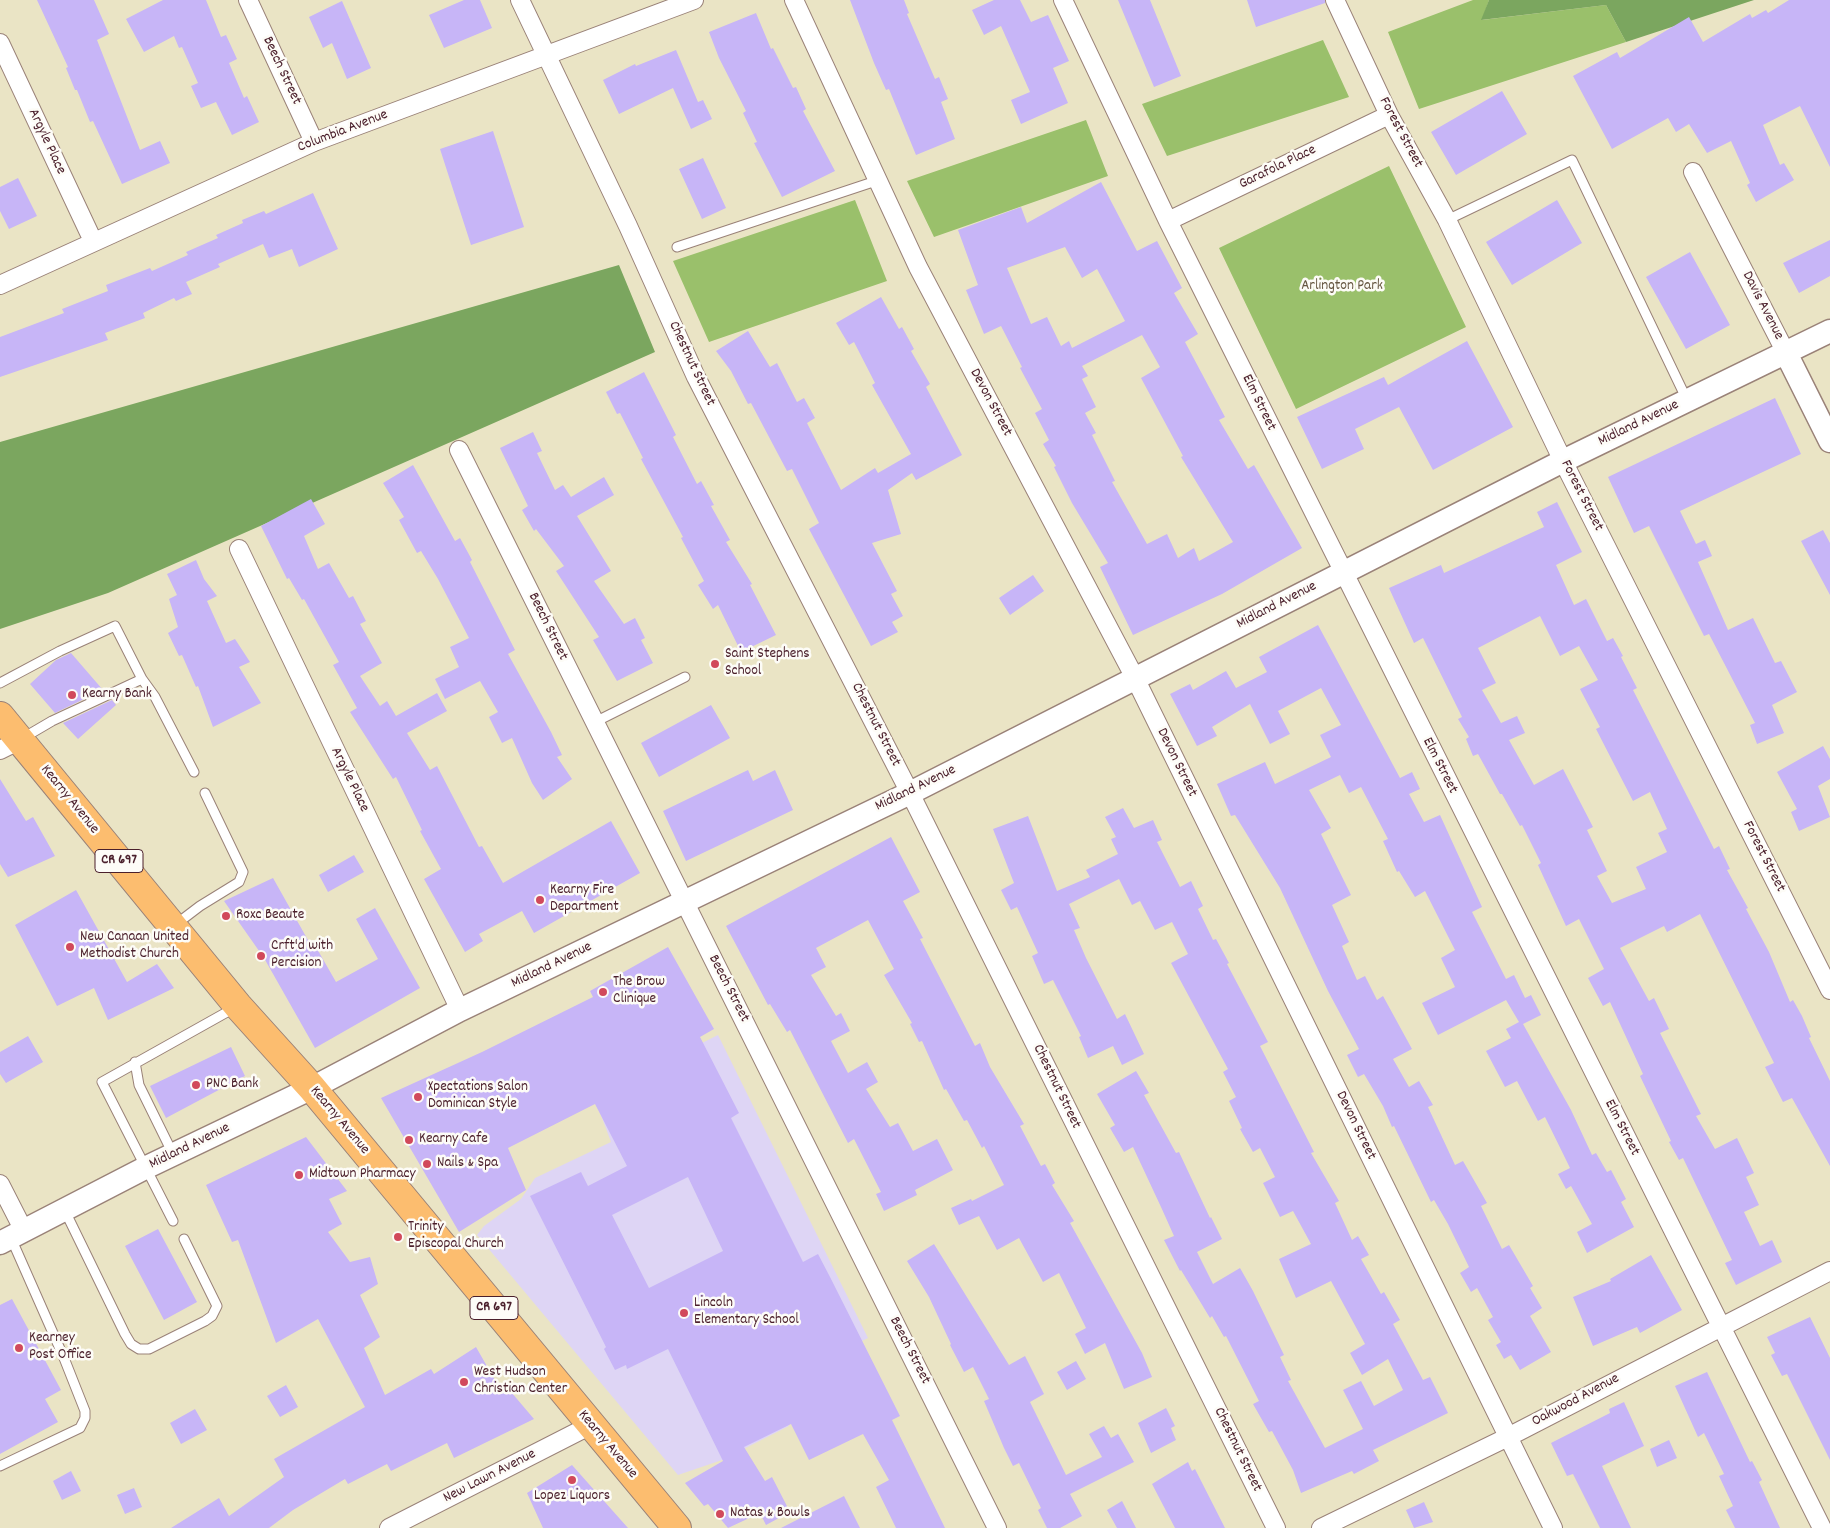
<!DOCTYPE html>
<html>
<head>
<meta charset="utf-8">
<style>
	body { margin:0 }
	canvas { display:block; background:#eae4c5 }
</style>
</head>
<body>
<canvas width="1830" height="1528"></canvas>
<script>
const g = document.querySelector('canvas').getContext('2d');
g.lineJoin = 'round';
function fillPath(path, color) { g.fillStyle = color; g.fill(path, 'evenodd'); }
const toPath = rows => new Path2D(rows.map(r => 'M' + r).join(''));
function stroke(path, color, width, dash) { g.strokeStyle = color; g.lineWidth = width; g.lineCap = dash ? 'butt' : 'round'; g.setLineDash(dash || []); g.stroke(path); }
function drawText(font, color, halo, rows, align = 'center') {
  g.font = font + ' Dekko,sans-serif'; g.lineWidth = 5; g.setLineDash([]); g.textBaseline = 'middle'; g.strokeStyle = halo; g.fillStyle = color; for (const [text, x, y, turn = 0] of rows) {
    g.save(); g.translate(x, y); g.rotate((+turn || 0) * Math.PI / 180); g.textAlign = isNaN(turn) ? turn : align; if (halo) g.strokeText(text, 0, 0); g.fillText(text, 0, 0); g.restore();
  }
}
fillPath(toPath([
	[718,1035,868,1338,768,1387,789,1426,722,1460,678,1475,477,1235,484,1226,521,1199,535,1178,611,1142,598,1107,656,1066]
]), '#ded5f5');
fillPath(toPath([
	[1473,0,1489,0,1482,20,1606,5,1626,42,1419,109,1388,32],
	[1323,40,1349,97,1167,156,1142,104],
	[1086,120,1108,176,934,237,907,181],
	[1389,166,1466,327,1296,409,1219,248],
	[855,200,887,281,709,342,673,261]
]), '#9ac06b');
fillPath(toPath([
	[1489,0,1754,0,1626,42,1606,5,1481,20],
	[619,265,655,352,108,593,0,629,0,442]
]), '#7ba65f');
fillPath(toPath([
	[37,0,94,0,109,34,97,40,140,150,160,141,170,163,122,184,93,121,90,122,77,90,75,90,66,68,68,67],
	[163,0,206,0,221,37,226,35,237,59,229,63,244,98,247,96,259,122,232,135,216,102,201,108,191,86,198,83,182,47,179,48,174,36,144,52,126,19],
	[464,0,480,0,492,28,444,48,429,15],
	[850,0,904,0,909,13,907,14,935,79,939,77,948,99,941,102,955,139,916,155,889,89,886,90,874,63],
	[994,0,1020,0,1031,22,1048,15,1069,61,1053,68,1068,103,1021,124,1011,100,1030,92,1001,26,984,35,972,10],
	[1118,0,1150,0,1181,76,1154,87],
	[1247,0,1325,0,1325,3,1256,27],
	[1789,0,1830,0,1830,167,1800,106,1763,125,1780,165,1784,163,1794,180,1756,202,1747,185,1750,183,1731,141,1707,153,1689,124,1676,132,1668,118,1612,149,1573,76,1617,52,1620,58,1689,17,1703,42,1750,14,1752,18,1766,10,1768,13],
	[342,1,371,68,347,79,332,43,323,48,309,17],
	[756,13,771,49,773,48,793,88,796,87,806,109,803,111,835,171,782,197,754,143,757,142,743,113,746,111,719,58,709,32],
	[676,50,698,102,703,100,712,119,691,129,673,88,619,114,603,80,635,64,636,66],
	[1502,91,1527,134,1456,175,1431,132],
	[493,131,524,227,471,245,440,149],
	[703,158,726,208,702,219,679,169],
	[18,178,37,216,9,229,0,211,0,187],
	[1101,182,1137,251,1157,241,1182,288,1174,293,1198,334,1185,342,1225,417,1219,420,1248,469,1254,465,1302,548,1222,594,1133,635,1100,567,1108,563,1072,503,1054,467,1056,466,1043,444,1049,440,1035,413,1042,409,1020,368,1022,367,1001,326,984,334,966,290,978,285,958,230,1021,207,1027,223],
	[1065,247,1082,278,1097,269,1125,321,1072,348,1069,341,1061,346,1047,317,1031,324,1007,268],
	[1142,335,1160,367,1141,378,1183,456,1181,457,1233,542,1199,561,1194,548,1178,558,1167,534,1147,544,1112,482,1115,481,1092,435,1096,433,1085,413,1096,407,1082,379,1088,376,1082,366],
	[313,193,338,249,299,267,292,249,269,258,263,244,218,264,220,267,186,282,192,294,176,301,174,298,143,313,145,318,105,333,108,340,0,377,0,337,64,313,62,309,108,291,106,285,150,268,152,271,188,255,186,252,218,238,216,235,243,223,242,220,264,211,266,214],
	[1557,200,1582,243,1512,285,1486,242],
	[1830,240,1830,276,1799,293,1783,263],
	[1690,252,1730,325,1686,349,1646,277],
	[881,297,899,329,902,327,914,349,911,351,930,384,926,387,962,455,916,480,912,473,888,490,901,534,872,543,897,591,891,594,903,616,892,622,898,632,871,646,809,529,819,523,792,469,787,471,751,403,748,404,731,371,716,351,748,331,770,367,777,363,797,402,804,398,815,418,807,423,841,490,875,468,878,473,911,454,872,385,875,383,854,342,849,345,836,323],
	[1467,341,1513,427,1433,470,1399,407,1355,429,1364,449,1322,469,1297,417,1384,377,1388,385],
	[644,372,676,435,673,437,697,484,701,481,714,505,711,506,730,540,726,542,752,584,750,585,776,635,741,652,718,605,713,609,698,585,704,581,681,538,683,537,641,459,643,458,620,413,617,414,606,392],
	[1775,398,1801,454,1680,511,1696,544,1705,540,1712,556,1698,562,1728,630,1753,618,1775,663,1781,661,1797,692,1772,705,1784,733,1757,744,1750,725,1755,723,1709,634,1704,636,1649,526,1634,533,1608,477],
	[533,432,542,451,537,453,555,490,563,485,571,497,604,477,614,495,577,516,611,571,594,581,624,624,635,618,645,638,641,640,653,663,617,681,593,640,599,637,556,571,564,566,536,529,534,531,522,510,528,506,500,448],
	[413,465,455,541,460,538,472,560,470,562,515,650,508,654,551,732,562,755,557,757,572,779,543,800,532,783,512,738,502,743,489,717,498,712,480,681,445,699,435,679,459,667,450,647,469,638,438,579,421,551,417,553,399,520,404,517,383,483],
	[311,499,325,524,304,536,318,569,329,563,349,598,353,596,366,621,360,624,382,663,360,676,380,706,387,701,396,716,437,693,447,711,407,733,430,770,437,766,479,847,482,846,503,883,611,821,640,873,534,933,522,911,479,934,483,941,465,952,424,879,441,869,420,831,422,830,396,777,393,779,350,712,357,708,333,665,339,662,304,599,302,600,289,578,287,579,261,526],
	[1557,502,1582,552,1556,565,1574,605,1586,599,1607,641,1613,638,1623,656,1621,657,1637,688,1633,690,1714,849,1719,846,1730,869,1727,870,1748,908,1746,909,1769,952,1790,1002,1793,1000,1802,1016,1811,1037,1809,1038,1830,1081,1830,1166,1792,1098,1783,1102,1765,1067,1774,1063,1700,914,1667,932,1664,926,1620,948,1649,1001,1654,998,1669,1029,1660,1033,1701,1114,1696,1116,1715,1149,1737,1138,1754,1173,1746,1177,1759,1205,1744,1212,1760,1246,1772,1240,1782,1262,1736,1285,1725,1263,1732,1260,1683,1158,1679,1160,1669,1142,1671,1141,1640,1076,1643,1074,1610,1002,1603,1006,1588,978,1604,969,1579,919,1566,926,1538,865,1541,863,1522,825,1520,826,1502,794,1500,794,1478,754,1473,756,1466,739,1469,737,1458,719,1462,717,1423,638,1414,643,1389,588,1441,565,1444,573,1544,527,1537,512],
	[1540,616,1560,656,1579,646,1598,680,1580,689,1600,727,1596,729,1633,801,1650,792,1667,829,1658,833,1667,852,1636,867,1646,889,1612,903,1597,876,1607,871,1587,830,1593,827,1563,769,1534,785,1509,740,1525,733,1517,716,1501,723,1482,690,1496,683,1478,648],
	[1823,530,1830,543,1830,595,1801,541],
	[196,560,204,579,217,596,207,601,226,643,235,639,250,662,239,667,261,703,213,727,198,686,196,687,182,655,179,656,168,633,178,627,169,599,177,595,167,574],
	[1033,575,1044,591,1010,615,999,598],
	[1318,625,1400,778,1412,772,1420,789,1409,794,1424,822,1440,815,1482,907,1472,912,1506,979,1514,975,1525,998,1531,995,1541,1015,1523,1024,1571,1110,1592,1155,1596,1153,1607,1172,1611,1170,1626,1199,1621,1202,1634,1227,1587,1253,1577,1232,1592,1224,1571,1186,1566,1189,1558,1174,1570,1168,1545,1117,1538,1121,1517,1081,1505,1087,1486,1051,1511,1038,1506,1029,1519,1022,1506,1000,1438,1035,1422,1003,1455,987,1441,958,1455,950,1425,891,1415,897,1399,871,1397,872,1383,841,1388,839,1361,787,1349,793,1340,775,1309,790,1331,828,1321,834,1351,895,1332,905,1349,942,1342,946,1357,980,1365,976,1377,1000,1383,996,1412,1049,1393,1059,1409,1087,1419,1081,1433,1105,1428,1107,1455,1165,1463,1161,1487,1203,1481,1206,1502,1249,1509,1245,1533,1286,1530,1288,1542,1308,1530,1316,1551,1352,1520,1370,1511,1355,1504,1359,1496,1345,1501,1342,1488,1320,1493,1317,1477,1288,1471,1292,1460,1273,1469,1267,1448,1224,1434,1200,1431,1202,1394,1126,1392,1127,1383,1106,1364,1074,1358,1077,1347,1055,1359,1049,1328,991,1280,888,1235,815,1231,816,1217,784,1265,762,1275,784,1331,757,1320,735,1341,725,1321,688,1278,711,1290,734,1270,744,1250,704,1212,727,1217,736,1197,746,1170,694,1190,684,1193,690,1226,671,1236,688,1267,672,1259,657],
	[71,653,103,690,55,713,30,684,56,660],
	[112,700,116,705,78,739,63,723],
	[711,705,730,738,659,777,641,743],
	[1823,746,1830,759,1830,779,1818,786,1830,817,1799,831,1791,812,1797,809,1777,772],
	[748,770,753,781,775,770,793,810,686,861,663,811],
	[0,779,26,821,33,817,55,856,8,877,0,864],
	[1123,808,1134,828,1153,820,1162,840,1157,842,1180,887,1191,881,1203,906,1198,909,1213,940,1216,939,1229,963,1227,964,1268,1042,1260,1046,1314,1152,1311,1153,1339,1201,1335,1203,1352,1240,1358,1236,1369,1255,1361,1259,1381,1294,1384,1292,1400,1320,1393,1324,1423,1380,1430,1377,1448,1413,1373,1450,1379,1461,1354,1474,1352,1471,1301,1493,1293,1470,1272,1431,1269,1432,1253,1404,1259,1401,1226,1336,1224,1337,1212,1316,1210,1318,1181,1270,1180,1271,1164,1240,1174,1236,1161,1207,1133,1147,1124,1152,1110,1128,1115,1125,1097,1094,1136,1071,1149,1093,1144,1095,1176,1153,1179,1152,1210,1218,1211,1217,1222,1239,1197,1252,1213,1284,1240,1268,1253,1291,1284,1355,1280,1357,1291,1380,1288,1381,1325,1448,1363,1429,1343,1390,1361,1381,1374,1406,1403,1390,1388,1359,1362,1375,1350,1353,1365,1344,1331,1281,1296,1298,1279,1259,1311,1244,1293,1211,1280,1217,1263,1183,1275,1177,1260,1148,1253,1152,1240,1129,1242,1128,1229,1101,1236,1097,1223,1072,1228,1069,1171,963,1188,954,1172,922,1155,930,1140,901,1132,905,1119,879,1069,904,1080,928,1074,930,1086,958,1117,1019,1125,1014,1144,1054,1122,1065,1113,1046,1088,1058,1079,1037,1081,1036,1053,980,1044,984,1032,956,1038,953,1017,907,1011,910,1001,890,1014,883,993,829,1028,816,1057,891,1090,877,1086,870,1118,854,1111,839,1116,837,1105,817],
	[891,837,920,892,903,901,923,938,920,939,975,1046,980,1043,990,1067,1024,1124,1020,1126,1041,1166,1045,1164,1055,1183,1052,1185,1074,1221,1070,1223,1142,1353,1152,1377,1124,1389,1105,1343,1085,1354,1075,1334,1086,1328,1059,1273,1043,1282,1019,1238,997,1250,979,1216,959,1225,951,1208,971,1199,972,1201,1004,1185,984,1146,982,1148,967,1120,964,1121,946,1089,944,1090,922,1041,919,1042,910,1024,912,1023,884,975,894,969,868,920,816,948,826,967,811,975,836,1016,841,1013,850,1031,831,1041,848,1073,867,1062,878,1082,866,1089,890,1127,898,1123,913,1151,937,1139,953,1170,915,1190,917,1195,884,1211,876,1194,881,1192,854,1139,848,1143,790,1030,787,1032,770,1004,768,1005,726,926],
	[354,855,364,872,328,892,319,875],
	[273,878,313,949,316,947,336,982,378,959,356,919,375,908,420,988,315,1048,264,958,224,901],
	[76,890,127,982,157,964,174,988,108,1020,94,988,57,1006,15,925],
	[668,947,714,1029,700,1037,739,1113,731,1118,803,1262,818,1254,830,1277,900,1416,892,1420,945,1528,896,1528,876,1487,889,1480,863,1434,809,1460,791,1424,744,1447,765,1481,772,1477,790,1512,766,1525,760,1513,728,1528,708,1504,704,1506,685,1483,723,1461,668,1349,627,1369,626,1365,615,1370,604,1349,606,1347,530,1196,581,1172,588,1186,627,1166,595,1104,508,1148,526,1190,459,1232,381,1098,482,1052,593,997,590,991],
	[688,1177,723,1251,649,1288,612,1215],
	[28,1036,43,1062,6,1083,0,1074,0,1052],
	[231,1047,245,1076,166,1118,150,1086],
	[306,1137,347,1191,329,1199,342,1224,328,1232,350,1262,370,1257,378,1284,360,1295,380,1337,364,1348,385,1395,431,1369,434,1374,476,1347,500,1389,506,1386,534,1419,454,1458,447,1443,391,1471,387,1464,348,1484,345,1479,293,1510,269,1528,171,1528,219,1498,229,1516,284,1477,274,1459,365,1407,318,1319,276,1343,238,1240,232,1242,206,1185],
	[158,1229,197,1302,164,1320,125,1246],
	[934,1244,1009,1365,1025,1356,1044,1394,1030,1402,1066,1475,1102,1457,1089,1434,1104,1426,1111,1438,1118,1434,1134,1462,1070,1494,1082,1516,1060,1528,1047,1528,1038,1510,1041,1508,1019,1463,1013,1466,1004,1448,984,1401,989,1399,973,1367,964,1372,950,1345,951,1344,929,1297,907,1261],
	[1651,1255,1682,1310,1640,1333,1637,1327,1593,1346,1573,1297,1611,1281,1610,1279],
	[12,1299,61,1390,45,1399,58,1422,0,1454,0,1305],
	[1810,1317,1830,1358,1830,1460,1787,1374,1782,1376,1771,1355,1775,1353,1767,1337],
	[1076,1361,1086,1379,1067,1390,1057,1372],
	[1707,1372,1750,1462,1752,1461,1762,1480,1759,1482,1780,1528,1735,1528,1726,1510,1733,1506,1719,1476,1724,1474,1704,1433,1698,1437,1675,1386],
	[286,1385,298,1407,280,1417,267,1396],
	[1624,1402,1644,1446,1602,1466,1631,1528,1600,1528,1573,1474,1567,1476,1551,1443,1610,1413,1609,1409],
	[1166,1408,1175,1426,1171,1428,1176,1440,1151,1453,1138,1423],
	[195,1409,207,1430,181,1444,170,1423],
	[1669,1440,1677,1458,1657,1467,1650,1449],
	[1188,1462,1192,1471,1195,1469,1225,1528,1175,1528,1152,1484],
	[572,1465,628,1528,543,1528,527,1493],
	[71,1471,81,1491,62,1500,53,1481],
	[134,1488,142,1507,125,1514,117,1495],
	[844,1496,860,1528,781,1528],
	[1122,1501,1136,1528,1117,1528,1107,1510],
	[1424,1502,1433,1522,1414,1528,1406,1510]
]), '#c7b5f7');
const service = toPath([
	[1447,220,1572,160,1687,400],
	[677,247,879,180],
	[142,679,155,697,194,772],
	[0,683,60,651,115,626,142,679,52,721,23,738],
	[595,722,685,677],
	[175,925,200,906,239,882,243,872,205,793],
	[135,1062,139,1085,173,1154],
	[65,1211,125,1334,131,1344,139,1349,149,1349,205,1321,212,1316,217,1306,184,1239],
	[173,1221,102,1082,236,1007],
	[0,1466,80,1428,85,1418,85,1411,64,1358,11,1238]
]);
const minor = toPath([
	[248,0,314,142],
	[520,0,628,226,696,377,910,793,1276,1528],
	[794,0,918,267,1135,678,1553,1528],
	[1063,0,1168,221,1822,1528],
	[1335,0,1389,115,1447,220,1563,461,1830,990],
	[0,43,93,241],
	[1693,172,1786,353],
	[1168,221,1389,115],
	[0,285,314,142,694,0],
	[459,450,997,1528],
	[239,549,460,1010],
	[0,750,20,740],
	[0,1184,24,1231],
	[389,1528,591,1425],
	[1321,1528,1508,1437,1830,1271]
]);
const tertiary = toPath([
	[1786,353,1830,441],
	[0,1243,147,1167,312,1088,460,1010,910,793,1563,461,1830,331]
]);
const primary = toPath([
	[0,716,238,1006,312,1088,677,1528]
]);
stroke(service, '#9a8278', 11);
stroke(minor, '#9a8278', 20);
stroke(tertiary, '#9a8278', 25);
stroke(primary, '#9a8278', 30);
stroke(service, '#fff', 9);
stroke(minor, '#fff', 18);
stroke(tertiary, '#fff', 22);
stroke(primary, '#fcbd6f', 28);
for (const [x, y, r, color] of [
	[715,664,5,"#d1495b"],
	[72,695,5,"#d1495b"],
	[540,900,5,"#d1495b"],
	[226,916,5,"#d1495b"],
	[70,947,5,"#d1495b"],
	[261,956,5,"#d1495b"],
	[603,992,5,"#d1495b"],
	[196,1085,5,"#d1495b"],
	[418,1097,5,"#d1495b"],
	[409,1140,5,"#d1495b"],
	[427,1164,5,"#d1495b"],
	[299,1175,5,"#d1495b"],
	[398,1237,5,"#d1495b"],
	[684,1313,5,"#d1495b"],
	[19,1348,5,"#d1495b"],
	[464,1382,5,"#d1495b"],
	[572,1480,5,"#d1495b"],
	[720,1514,5,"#d1495b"]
]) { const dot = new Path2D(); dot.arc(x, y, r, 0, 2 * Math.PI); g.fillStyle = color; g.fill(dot); stroke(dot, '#fdfcf7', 2); }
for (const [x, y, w] of [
	[119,861,48],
	[494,1308,48]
]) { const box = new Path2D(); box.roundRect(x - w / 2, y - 11.5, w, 23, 4); g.fillStyle = '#fdfcf7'; g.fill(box); stroke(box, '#4a1f2b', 1); }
drawText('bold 14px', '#4a1f2b', null, [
	["CR 697",119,861],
	["CR 697",494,1308]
]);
drawText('15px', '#4a1f2b', '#fdfcf7', [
	["Beech Street",281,71,65],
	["Columbia Avenue",343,132,-21],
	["Forest Street",1400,133,62],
	["Argyle Place",46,142,65],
	["Garafola Place",1278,168,-26],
	["Davis Avenue",1762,306,63],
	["Chestnut Street",691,364,65],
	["Devon Street",990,403,62],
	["Elm Street",1258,403,64],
	["Midland Avenue",1639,424,-26],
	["Forest Street",1581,496,63],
	["Midland Avenue",1277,606,-27],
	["Beech Street",547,627,64],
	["Chestnut Street",875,725,63],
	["Devon Street",1176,763,64],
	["Elm Street",1439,766,63],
	["Argyle Place",349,780,64],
	["Midland Avenue",916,789,-26],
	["Kearny Avenue",69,800,51],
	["Forest Street",1763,857,63],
	["Midland Avenue",552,966,-26],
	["Beech Street",728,989,63],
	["Chestnut Street",1056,1087,64],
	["Kearny Avenue",339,1121,50],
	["Devon Street",1355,1126,64],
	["Elm Street",1621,1128,63],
	["Midland Avenue",190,1147,-26],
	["Beech Street",909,1351,63],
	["Oakwood Avenue",1576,1401,-28],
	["Kearny Avenue",607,1445,50],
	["Chestnut Street",1237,1450,64],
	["New Lawn Avenue",490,1477,-27]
]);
drawText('15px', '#665741', '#fdfcf7', [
	["Arlington Park",1342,287]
]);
drawText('15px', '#4a1f2b', '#fdfcf7', [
	["Saint Stephens",725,655],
	["School",725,672],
	["Kearny Bank",82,695],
	["Kearny Fire",550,891],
	["Department",550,908],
	["Roxc Beaute",236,916],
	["New Canaan United",80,938],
	["Methodist Church",80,955],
	["Crft'd with",271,947],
	["Percision",271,964],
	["The Brow",613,983],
	["Clinique",613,1000],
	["PNC Bank",206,1085],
	["Xpectations Salon",428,1088],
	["Dominican Style",428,1105],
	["Kearny Cafe",419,1140],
	["Nails & Spa",437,1164],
	["Midtown Pharmacy",309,1175],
	["Trinity",408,1228],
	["Episcopal Church",408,1245],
	["Lincoln",694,1304],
	["Elementary School",694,1321],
	["Kearney",29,1339],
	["Post Office",29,1356],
	["West Hudson",474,1373],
	["Christian Center",474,1390],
	["Lopez Liquors",572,1497,"center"],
	["Natas & Bowls",730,1514]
], 'left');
</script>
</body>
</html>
